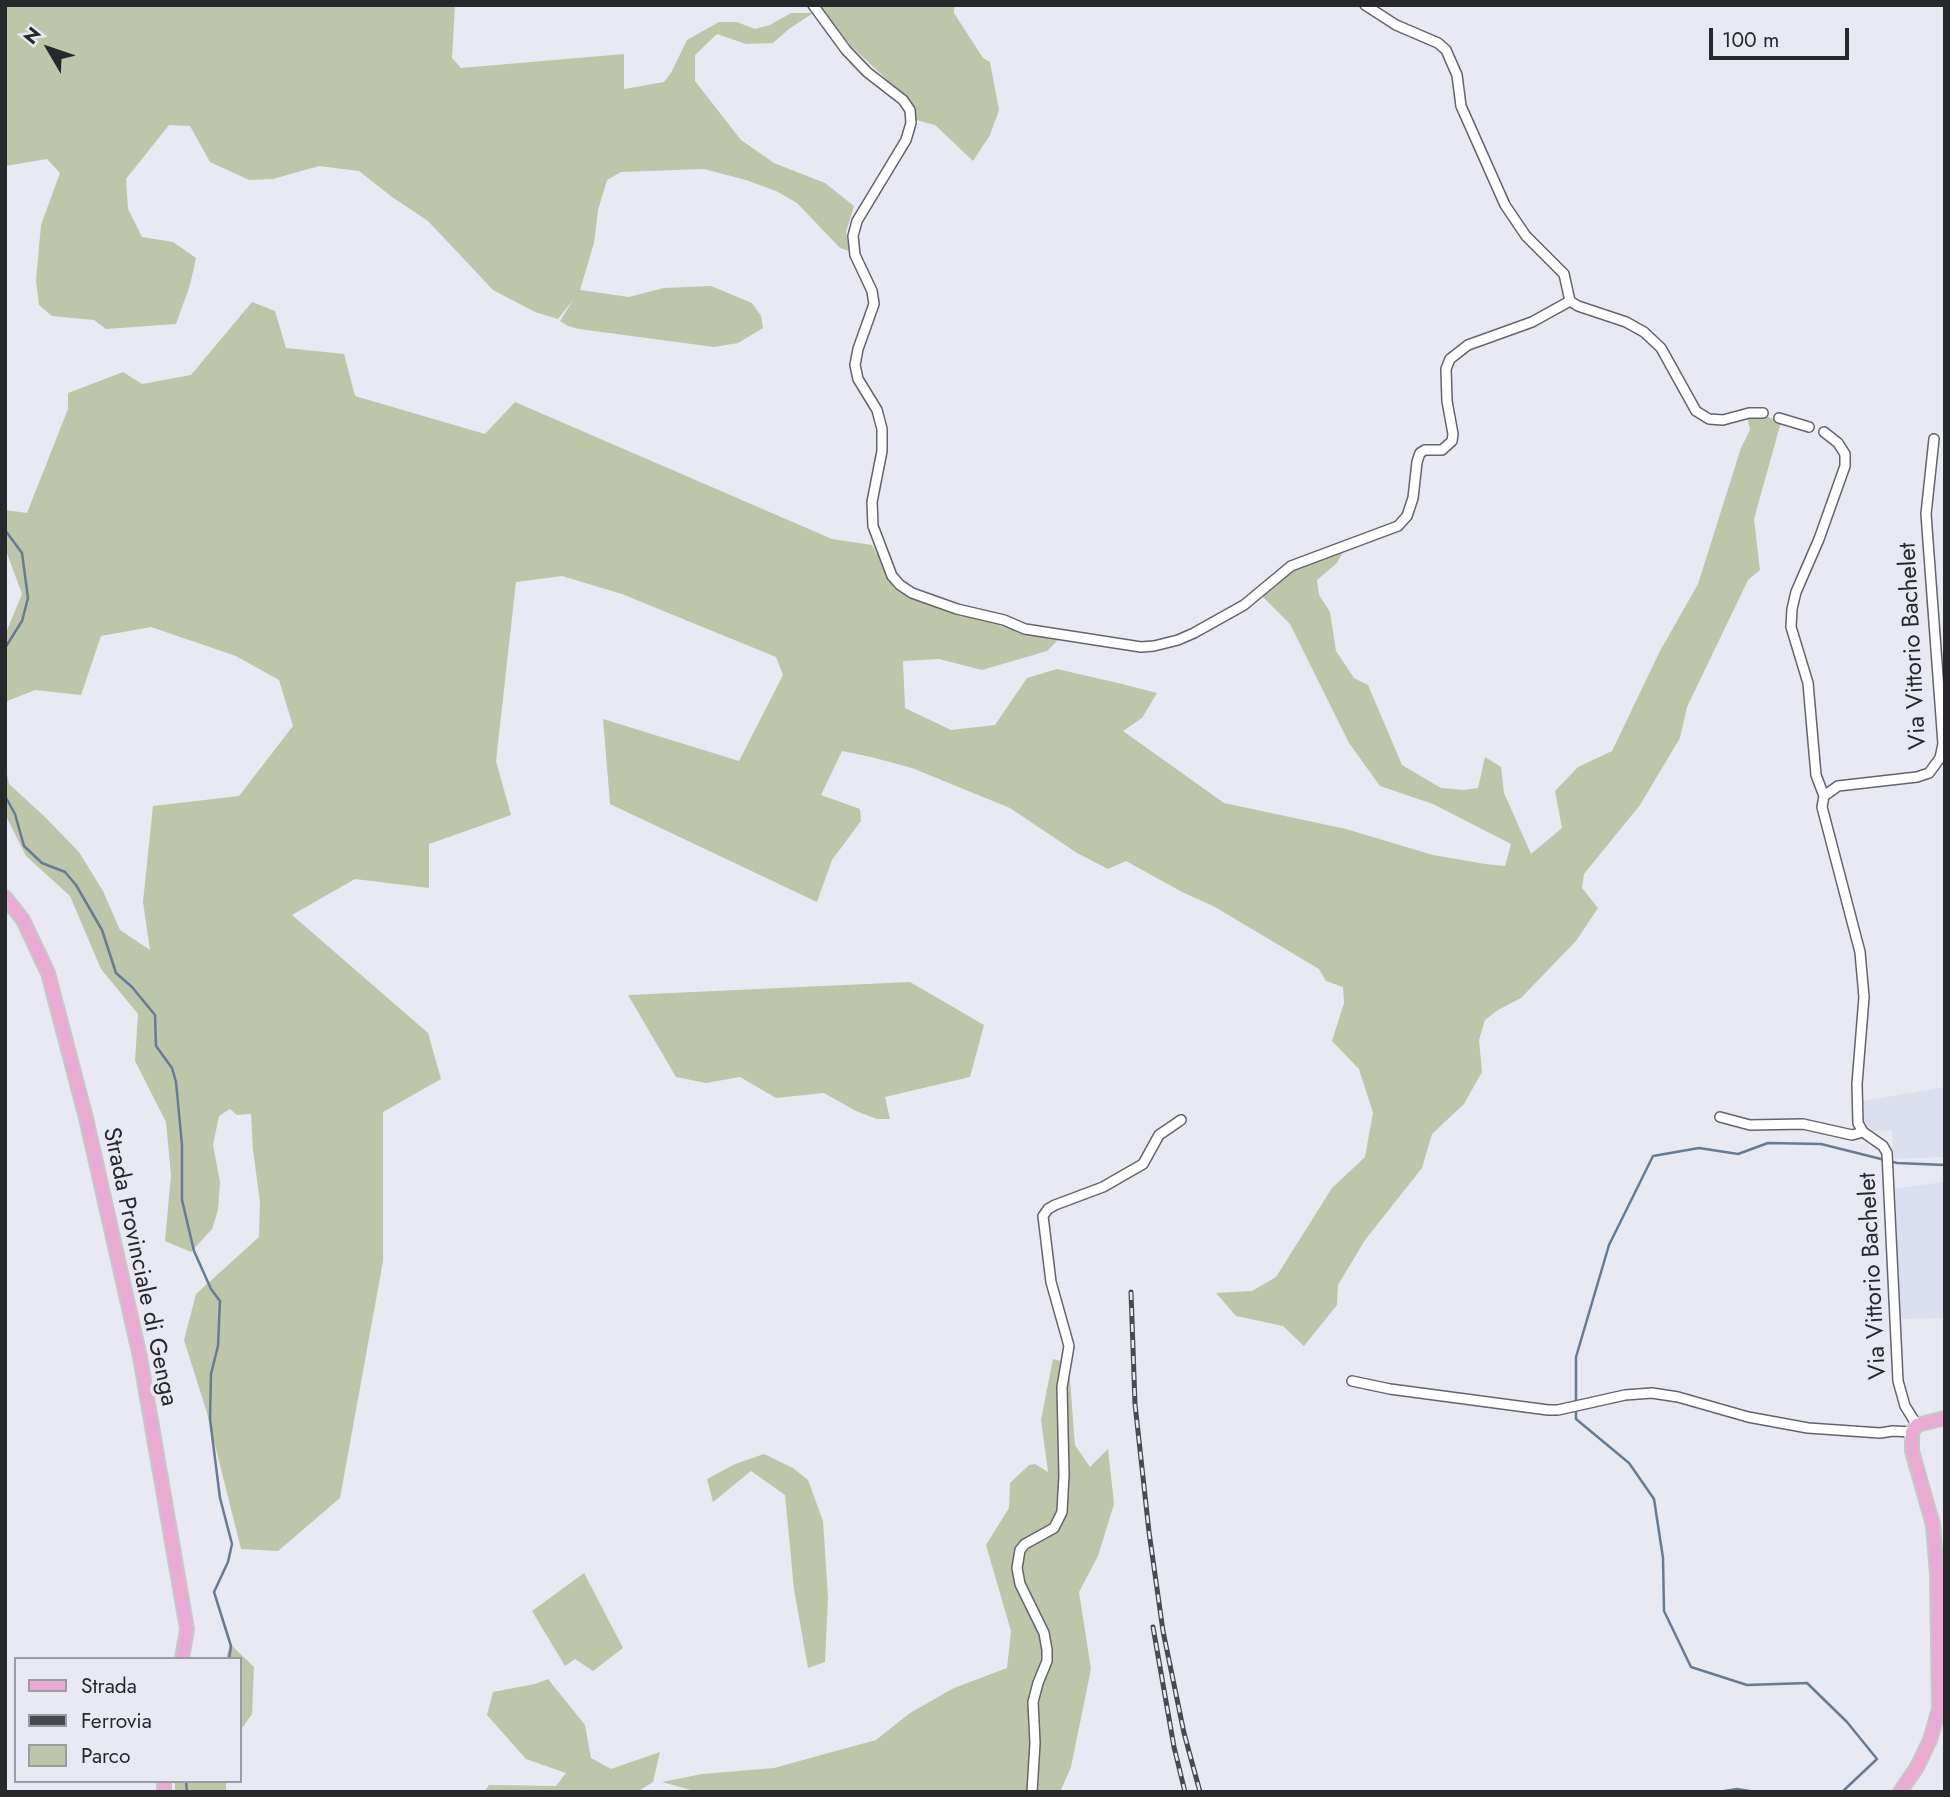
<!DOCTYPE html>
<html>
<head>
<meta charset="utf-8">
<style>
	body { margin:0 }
	#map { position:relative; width:1950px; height:1797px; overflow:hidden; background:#e8e9f2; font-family:Jost,sans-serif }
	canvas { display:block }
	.frame { position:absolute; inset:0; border:7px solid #27282b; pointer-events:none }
	.legend { position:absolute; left:14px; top:1657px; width:228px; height:126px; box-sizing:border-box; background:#e8e9f2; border:2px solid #9b9ca2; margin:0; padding:9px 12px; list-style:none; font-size:21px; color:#27282b }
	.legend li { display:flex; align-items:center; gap:14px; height:35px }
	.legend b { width:35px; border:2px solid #9b9ca2 }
	.north { position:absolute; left:14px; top:14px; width:70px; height:70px; -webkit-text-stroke:5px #e8e9f2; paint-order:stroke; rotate:309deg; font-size:19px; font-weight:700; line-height:28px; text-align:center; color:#27282b }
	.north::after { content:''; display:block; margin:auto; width:24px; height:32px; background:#27282b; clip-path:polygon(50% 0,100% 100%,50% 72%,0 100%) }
	.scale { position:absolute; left:1709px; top:28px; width:140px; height:32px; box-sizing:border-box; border:4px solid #27282b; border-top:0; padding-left:9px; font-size:21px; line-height:24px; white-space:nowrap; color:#27282b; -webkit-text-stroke:5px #e8e9f2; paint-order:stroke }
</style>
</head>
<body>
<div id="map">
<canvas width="1950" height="1797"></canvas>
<div class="frame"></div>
<ul class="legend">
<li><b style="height:9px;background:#e9abd4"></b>Strada</li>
<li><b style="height:9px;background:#494a4e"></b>Ferrovia</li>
<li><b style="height:19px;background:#bec6a9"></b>Parco</li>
</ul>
<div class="north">N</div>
<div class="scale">100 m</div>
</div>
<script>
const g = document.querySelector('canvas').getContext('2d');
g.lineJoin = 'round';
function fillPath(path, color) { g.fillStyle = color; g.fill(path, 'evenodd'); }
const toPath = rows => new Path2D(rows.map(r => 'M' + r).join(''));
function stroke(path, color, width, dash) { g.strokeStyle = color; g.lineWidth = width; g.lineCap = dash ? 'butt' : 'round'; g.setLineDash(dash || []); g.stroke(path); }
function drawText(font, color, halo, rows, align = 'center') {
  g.font = font + ' Jost,sans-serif'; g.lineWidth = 7; g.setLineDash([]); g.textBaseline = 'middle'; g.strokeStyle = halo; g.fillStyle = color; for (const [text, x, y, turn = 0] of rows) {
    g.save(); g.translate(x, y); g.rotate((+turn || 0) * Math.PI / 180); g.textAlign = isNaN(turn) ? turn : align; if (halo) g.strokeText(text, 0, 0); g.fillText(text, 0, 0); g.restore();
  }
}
fillPath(toPath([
	[1945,1087,1945,1157,1890,1159,1893,1151,1892,1130,1870,1131,1864,1124,1863,1101],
	[1945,1182,1945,1318,1900,1319,1891,1189]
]), '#dbdeee');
fillPath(toPath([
	[5,5,455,5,452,58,461,68,624,54,624,89,664,82,671,73,687,40,719,22,737,22,755,29,770,25,791,13,813,13,789,29,773,43,746,44,717,34,695,55,695,81,741,140,774,163,825,183,854,206,846,232,849,251,840,248,797,203,776,191,746,180,704,169,621,172,607,180,598,210,594,243,580,290,629,297,664,288,711,286,752,303,761,316,763,328,738,343,714,347,579,329,568,326,560,321,573,300,558,319,535,312,493,290,428,221,392,197,359,171,319,166,273,179,249,180,210,162,190,126,169,125,126,179,128,209,142,237,173,242,196,258,190,285,176,324,106,329,94,320,52,316,39,305,36,281,41,225,60,173,47,159,5,166],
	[818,5,954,5,954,13,983,58,990,62,999,110,990,135,973,161,935,125,916,120,914,105,850,45],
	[252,302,275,311,286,348,344,354,355,396,485,434,515,402,832,539,872,545,891,580,939,607,1023,632,1060,638,1047,651,982,670,939,659,903,661,905,708,951,730,995,725,1027,678,1057,669,1118,683,1157,693,1142,718,1123,731,1224,803,1346,829,1433,855,1485,864,1505,866,1511,844,1433,804,1380,786,1349,743,1290,624,1261,595,1288,572,1345,548,1337,563,1317,580,1319,595,1330,612,1336,651,1354,678,1368,685,1402,765,1441,788,1464,790,1478,788,1485,757,1501,767,1504,793,1531,854,1562,828,1555,791,1578,767,1612,751,1660,651,1698,584,1741,448,1750,430,1747,415,1763,415,1781,422,1754,519,1760,570,1748,580,1687,707,1680,738,1640,805,1584,874,1582,888,1598,908,1576,941,1521,998,1498,1010,1485,1020,1479,1040,1482,1072,1464,1104,1432,1134,1422,1168,1365,1240,1338,1285,1337,1305,1304,1346,1283,1326,1236,1316,1216,1293,1252,1291,1276,1277,1332,1188,1365,1157,1373,1113,1359,1069,1332,1041,1344,1003,1343,987,1326,981,1319,969,1215,907,1182,892,1126,861,1108,869,1077,853,1010,808,912,768,871,757,842,751,821,795,860,809,861,821,832,860,817,902,610,804,603,719,739,761,783,675,776,657,622,594,562,576,516,582,496,761,511,815,429,844,429,888,355,879,292,915,428,1033,441,1079,383,1112,383,1261,340,1498,278,1551,241,1549,207,1413,184,1340,196,1294,259,1237,260,1202,253,1150,251,1114,237,1115,230,1109,219,1116,213,1145,220,1182,218,1210,212,1229,191,1252,165,1241,171,1175,166,1122,135,1061,138,1014,101,969,70,896,26,856,5,814,5,765,9,784,44,816,79,852,103,891,120,930,150,950,143,902,153,806,239,796,293,726,279,680,236,656,151,627,101,636,81,695,35,690,5,702,5,635,22,594,5,548,5,510,27,513,68,409,68,393,123,372,142,384,191,375],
	[910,982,984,1025,970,1077,885,1097,890,1119,877,1119,856,1111,824,1093,776,1098,740,1077,706,1083,676,1077,628,995],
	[1053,1359,1065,1362,1070,1380,1075,1445,1090,1467,1108,1449,1114,1504,1098,1556,1079,1592,1091,1669,1071,1767,1060,1792,698,1792,662,1782,702,1774,774,1768,876,1740,910,1713,954,1688,1007,1668,1011,1631,986,1545,1009,1508,1010,1483,1029,1465,1035,1464,1048,1472,1041,1420],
	[764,1454,793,1468,808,1480,823,1521,828,1598,825,1662,808,1668,794,1589,785,1495,751,1471,713,1502,707,1479,735,1464],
	[584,1573,623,1648,593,1671,575,1659,565,1666,532,1611],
	[230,1644,254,1667,252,1714,240,1731,240,1659,226,1659],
	[548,1679,585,1725,591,1758,611,1769,660,1752,653,1782,637,1792,484,1792,489,1785,556,1786,566,1773,526,1759,487,1715,493,1692,535,1684],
	[175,1781,226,1781,226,1792,175,1792]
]), '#bec6a9');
stroke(toPath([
	[5,530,22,553,28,598,22,621,5,648],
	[5,796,15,814,24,846,42,863,65,872,76,885,102,930,116,973,132,987,155,1015,156,1046,172,1068,176,1082,182,1145,182,1200,194,1251,211,1289,220,1301,218,1346,211,1374,210,1419,220,1498,232,1544,228,1562,214,1592,231,1646,229,1659],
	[186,1781,187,1792],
	[1718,1792,1737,1789,1755,1792],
	[1842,1792,1877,1759,1847,1722,1807,1683,1747,1685,1691,1667,1664,1611,1663,1558,1654,1499,1629,1463,1576,1419,1576,1357,1609,1245,1653,1156,1699,1148,1738,1154,1768,1143,1821,1144,1897,1163,1945,1165]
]), '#687b95', 2.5);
const minor = toPath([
	[813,5,846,50,867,72,903,100,910,110,911,123,906,140,857,221,853,236,855,255,872,291,874,304,858,349,855,365,858,379,877,410,882,429,882,451,872,502,873,526,892,576,900,585,912,593,957,609,1004,620,1025,629,1141,647,1154,646,1178,640,1194,633,1244,605,1291,566,1398,526,1407,516,1413,498,1417,462,1420,453,1425,450,1442,450,1452,441,1453,434,1447,401,1446,369,1450,359,1468,345,1532,322,1570,301],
	[1365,5,1396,25,1438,43,1446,50,1457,75,1461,106,1505,205,1526,236,1564,274,1570,301,1578,306,1626,322,1644,332,1661,348,1696,411,1709,419,1723,420,1749,413,1763,413],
	[1779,418,1809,427],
	[1824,432,1838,443,1845,454,1845,466,1819,539,1796,592,1792,609,1791,627,1808,683,1816,775,1824,796],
	[1720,1117,1750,1125,1803,1124,1852,1135,1863,1132],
	[1352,1381,1390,1389,1548,1410,1558,1410,1625,1395,1652,1393,1678,1397,1748,1417,1808,1428,1880,1433,1893,1431,1912,1432],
	[1917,1425,1905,1406,1898,1381,1887,1153,1883,1146,1863,1132,1858,1123,1857,1084,1864,997,1860,952,1822,807,1824,796,1838,786,1917,777,1929,773,1940,758,1943,744,1926,514,1934,439],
	[1032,1792,1035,1743,1033,1702,1038,1683,1047,1661,1047,1650,1044,1633,1020,1584,1017,1568,1020,1550,1025,1544,1054,1528,1062,1512,1064,1475,1062,1387,1069,1346,1051,1282,1043,1216,1048,1209,1055,1205,1103,1187,1143,1164,1159,1135,1181,1120]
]);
const major = toPath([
	[5,897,23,920,48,973,86,1118,140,1357,187,1629,182,1659],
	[164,1781,164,1792],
	[1900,1792,1917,1767,1930,1740,1939,1709,1937,1575,1933,1525,1912,1451,1912,1432,1917,1425,1945,1418]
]);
stroke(minor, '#63646c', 12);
stroke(major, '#c7c7c8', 16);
stroke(minor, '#fff', 9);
stroke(major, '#e9abd4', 12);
const rail = toPath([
	[1131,1292,1135,1404,1149,1532,1163,1631,1184,1733,1200,1792],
	[1153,1627,1174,1747,1185,1792]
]);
stroke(rail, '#494a4e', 5);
stroke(rail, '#e8e9f2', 2.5, [8]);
drawText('24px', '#27282b', '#e8e9f2', [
	["Via Vittorio Bachelet",1914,646,-93],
	["Strada Provinciale di Genga",139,1267,78],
	["Via Vittorio Bachelet",1874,1276,-93]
]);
</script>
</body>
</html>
